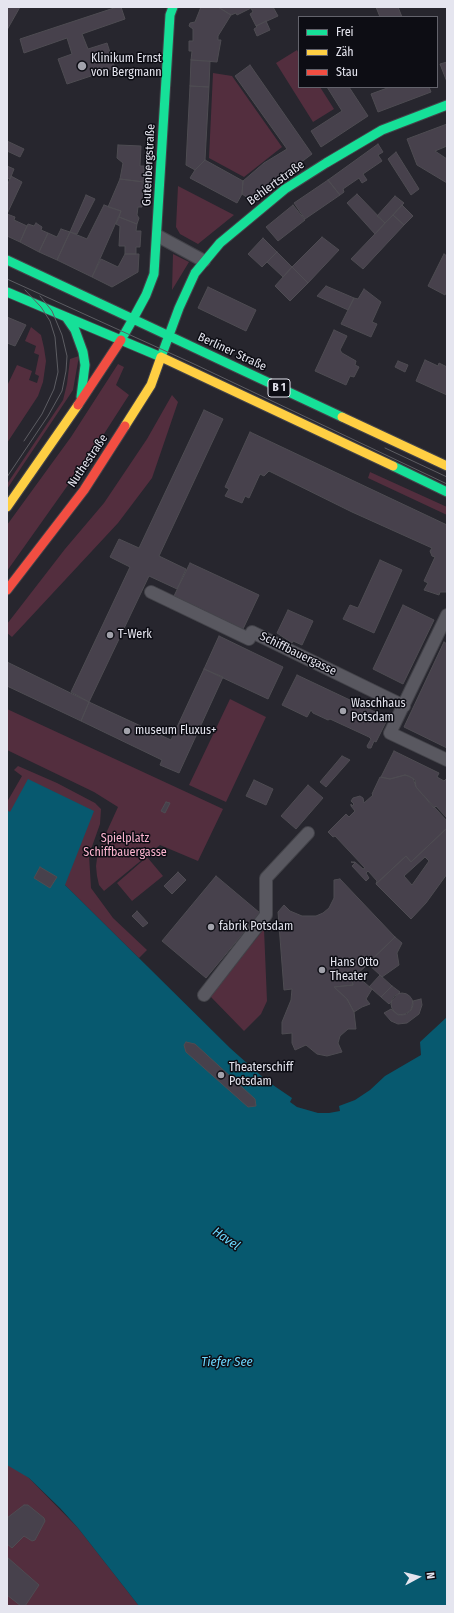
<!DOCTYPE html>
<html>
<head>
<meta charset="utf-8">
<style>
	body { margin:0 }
	#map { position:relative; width:454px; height:1613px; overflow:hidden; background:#27262e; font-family:"Fira Sans Condensed",sans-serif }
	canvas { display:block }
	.frame { position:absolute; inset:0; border:8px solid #e5e5ef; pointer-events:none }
	.legend { position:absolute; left:298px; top:16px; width:140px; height:72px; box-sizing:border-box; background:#0d0d14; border:1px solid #63636c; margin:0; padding:5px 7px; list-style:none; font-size:12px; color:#e5e5ef }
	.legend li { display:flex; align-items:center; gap:8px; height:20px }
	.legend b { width:20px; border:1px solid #63636c }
	.north { position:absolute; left:398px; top:1557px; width:40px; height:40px; -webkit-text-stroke:3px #0d0d14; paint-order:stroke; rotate:83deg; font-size:11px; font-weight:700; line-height:16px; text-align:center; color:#e5e5ef }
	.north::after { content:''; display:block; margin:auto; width:14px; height:18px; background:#e5e5ef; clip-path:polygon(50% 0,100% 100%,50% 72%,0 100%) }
</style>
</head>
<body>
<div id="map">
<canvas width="454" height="1613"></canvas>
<div class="frame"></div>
<ul class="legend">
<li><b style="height:5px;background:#16e098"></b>Frei</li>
<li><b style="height:5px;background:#ffcf43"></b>Zäh</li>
<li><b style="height:5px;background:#f24e42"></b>Stau</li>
</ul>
<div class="north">N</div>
</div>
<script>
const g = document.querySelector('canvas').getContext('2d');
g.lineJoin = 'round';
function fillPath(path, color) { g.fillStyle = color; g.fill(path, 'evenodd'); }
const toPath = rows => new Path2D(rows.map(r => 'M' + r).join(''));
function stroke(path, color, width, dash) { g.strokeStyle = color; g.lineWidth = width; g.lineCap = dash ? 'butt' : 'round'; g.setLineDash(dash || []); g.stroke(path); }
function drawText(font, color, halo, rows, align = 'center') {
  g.font = font + ' "Fira Sans Condensed",sans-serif'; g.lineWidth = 3; g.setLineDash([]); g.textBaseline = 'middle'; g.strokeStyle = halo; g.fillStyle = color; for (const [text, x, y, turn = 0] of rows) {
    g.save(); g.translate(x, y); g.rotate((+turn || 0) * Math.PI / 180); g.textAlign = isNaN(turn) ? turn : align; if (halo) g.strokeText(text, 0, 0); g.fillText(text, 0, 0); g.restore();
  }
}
fillPath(toPath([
	[297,50,299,54,299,87,320,87,334,109,313,122,276,63],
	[213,73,232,76,282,147,244,177,209,158],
	[178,186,234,215,198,244,180,234,176,227],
	[173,254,189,262,172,290],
	[31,327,41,335,44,348,46,361,43,382,38,396,7,443,7,386,17,365,32,371,29,380,37,383,39,376,35,374,39,355,34,353,36,346,25,341],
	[79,356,73,390,7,489,7,484,63,400,67,384,70,359],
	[118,364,124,367,116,385,129,395,102,437,7,571,7,525,71,437],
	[172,395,178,402,152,478,118,523,12,637,7,633,7,624,65,549,104,503,147,439],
	[370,472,447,507,447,515,368,478],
	[230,699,266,717,226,802,189,785],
	[7,709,223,809,198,861,160,845,104,891,99,885,97,876,96,866,98,851,118,807,94,792,7,750],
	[18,766,57,783,95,803,101,809,100,824,89,855,91,888,113,918,147,950,139,958,65,885,7,810,7,802,22,776,14,770],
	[147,857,163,876,132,901,117,883],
	[264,929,267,1001,261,1014,244,1031,210,996],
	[7,1460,29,1478,78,1528,139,1606,7,1606]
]), '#532e3e');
fillPath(toPath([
	[28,779,94,811,65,885,230,1048,267,1081,292,1098,290,1102,297,1107,318,1113,329,1113,340,1111,339,1106,355,1100,370,1090,385,1076,421,1055,420,1042,447,1017,447,1606,139,1606,78,1528,60,1508,29,1478,7,1465,7,810,10,812]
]), '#07596f');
const building = toPath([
	[7,7,20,7,7,30,7,7],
	[117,7,121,7,125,19,82,34,88,49,107,43,115,68,67,84,58,59,72,54,67,38,24,53,20,39,117,7],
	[201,7,218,7,231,15,218,36,218,40,221,40,217,62,191,60,192,51,189,51,189,41,193,41,193,29,189,26,190,23,195,22,201,7],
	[218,7,273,7,278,16,256,26,250,14,253,12,251,8,237,15,236,13,231,15,218,7],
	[376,7,398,7,402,17,380,17,376,7],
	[266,21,270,30,257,36,254,29,257,27,256,26,266,21],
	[191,60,210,61,209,87,190,86,191,60],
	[447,62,447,82,440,64,447,62],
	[250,65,312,154,251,200,242,194,243,181,264,163,287,149,235,76,250,65],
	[190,86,209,87,205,160,195,170,186,165,190,86],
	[327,87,349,87,368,116,321,147,311,131,342,111,327,87],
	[390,87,429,87,431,92,378,112,371,94,390,87],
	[447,124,447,146,435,151,447,159,447,183,417,165,407,139,447,124],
	[7,141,24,149,20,157,7,151,7,141],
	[378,144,383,152,378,155,382,161,363,174,367,180,362,183,359,178,343,189,344,192,340,195,328,180,378,144],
	[118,145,141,146,140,166,144,166,144,182,120,179,123,163,117,158,118,145],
	[396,152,419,189,411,195,388,159,396,152],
	[205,160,243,181,242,194,237,203,190,178,195,170,205,160],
	[7,166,14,169,10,179,7,178,7,166],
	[11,176,22,182,7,214,15,217,14,220,27,226,20,242,7,236,7,186,11,176],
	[120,179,144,182,142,207,138,207,137,215,139,218,137,224,119,217,121,211,108,207,120,179],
	[328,180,340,195,305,219,294,203,328,180],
	[357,194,385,223,375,234,347,203,357,194],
	[86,195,95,199,77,234,70,232,86,195],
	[395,196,404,203,385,223,377,216,395,196],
	[104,205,121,211,92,277,57,260,70,232,87,239,104,205],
	[293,205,305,220,278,241,266,227,293,205],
	[402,205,413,216,404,225,393,215,402,205],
	[393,215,404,225,363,269,351,259,393,215],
	[119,217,137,224,136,231,141,231,140,247,136,247,136,254,125,254,125,246,119,246,120,226,116,224,119,217],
	[36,223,42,227,41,230,48,233,39,252,20,242,28,224,34,226,36,223],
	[61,229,70,232,57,260,39,252,48,233,57,237,61,229],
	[322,237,339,250,308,283,292,267,322,237],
	[263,238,277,252,262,267,248,254,263,238],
	[277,252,292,267,283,277,267,262,277,252],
	[125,254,139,254,138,272,112,287,92,277,101,259,118,267,125,254],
	[444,254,447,256,447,290,445,295,428,286,444,254],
	[292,267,308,283,290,301,275,286,292,267],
	[326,286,354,298,348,310,317,296,326,286],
	[208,287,256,310,246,331,198,308,208,287],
	[364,289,381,302,372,322,377,324,371,337,341,324,354,298,358,299,364,289],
	[7,317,26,325,15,346,7,343,7,317],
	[334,330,347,336,340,350,342,353,356,361,355,365,359,367,354,377,350,376,346,385,315,371,334,330],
	[425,360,438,366,439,363,447,367,447,395,416,381,425,360],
	[398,361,408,365,405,372,395,367,398,361],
	[204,410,223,419,159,556,186,569,177,589,149,576,89,702,71,692,130,567,110,557,119,539,139,548,204,410],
	[250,432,447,525,447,592,440,592,439,595,424,590,428,583,424,581,435,557,432,556,430,551,432,548,352,512,269,471,264,476,260,474,249,498,245,496,242,503,225,496,229,489,225,487,250,432],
	[380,560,402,570,374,633,343,619,350,605,358,608,380,560],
	[190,563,259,595,243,629,174,596,190,563],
	[403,605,434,620,403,684,373,669,403,605],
	[288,610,313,621,302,645,293,641,292,643,277,633,288,610],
	[219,636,283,667,268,699,204,669,219,636],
	[444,642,447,644,447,748,404,727,444,642],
	[7,662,89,702,81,721,7,686,7,662],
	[204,669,223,677,179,773,160,765,162,760,81,721,89,702,171,740,204,669],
	[297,675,388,718,376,742,374,741,371,748,368,748,367,746,371,739,369,737,330,719,328,720,313,713,311,710,307,717,282,705,297,675],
	[394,751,439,773,437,777,444,781,447,778,446,817,436,806,434,808,416,787,413,778,405,775,390,779,381,777,394,751],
	[342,756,350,760,326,787,320,782,342,756],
	[405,775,409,776,415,780,416,787,447,821,447,828,411,862,406,856,376,884,377,881,368,871,366,873,369,878,366,881,352,866,355,863,351,862,355,862,363,869,365,868,335,836,333,837,328,832,346,814,349,817,355,811,351,806,351,804,352,806,354,804,351,801,353,798,360,796,363,798,364,803,373,795,372,794,380,777,390,779,405,775],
	[254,780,273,789,266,805,246,796,254,780],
	[308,785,323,798,296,829,281,816,308,785],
	[166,802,170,803,165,813,161,811,166,802],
	[447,828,447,874,426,903,411,919,376,884,406,856,411,862,447,828],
	[425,857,429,861,412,885,404,876,425,857],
	[40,867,57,877,50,888,34,878,40,867],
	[178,872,186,880,172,894,164,886,178,872],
	[216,876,260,913,206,978,162,941,216,876],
	[340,879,395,937,352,979,353,985,334,987,347,999,354,1012,356,1029,348,1029,340,1036,338,1043,342,1052,327,1056,317,1054,306,1045,295,1050,292,1043,292,1033,282,1034,282,1022,291,1000,292,989,284,990,278,912,284,905,290,911,302,916,316,916,323,913,329,908,334,898,334,880,340,879],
	[137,911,148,923,143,927,132,916,137,911],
	[395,937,402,943,397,953,399,965,382,977,380,975,369,987,372,989,366,999,370,1004,362,1007,354,1012,347,999,334,987,353,985,352,979,395,937],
	[368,964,392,986,381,997,356,975,368,964],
	[392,986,400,992,389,1004,381,997,392,986],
	'391 1004a11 11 0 1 1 22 0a11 11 0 1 1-22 0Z',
	[421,999,422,1005,419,1014,407,1023,398,1024,391,1021,384,1013,391,1009,398,1015,405,1014,411,1010,413,1001,421,999],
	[186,1042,195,1044,255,1099,256,1106,248,1107,186,1052,184,1045,186,1042],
	[24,1505,28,1505,44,1518,45,1521,35,1540,32,1541,24,1536,12,1548,7,1544,7,1518,24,1505],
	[7,1557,39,1585,25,1606,21,1606,7,1595,7,1557]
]);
fillPath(building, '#47414c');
stroke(building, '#4e4c52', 1);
const street = toPath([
	[158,236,204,261],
	[151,592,249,639,252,632,404,706],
	[447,615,390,733,447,760],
	[204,995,266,915,266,878,308,833]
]);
const fast = toPath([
	[7,260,133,319,146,295,154,274,170,15,173,7],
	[7,292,161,357,179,308,195,273,220,243,285,189,326,163,382,130,447,105],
	[66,317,75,330,83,352,85,365,81,397],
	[121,340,133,319,342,417],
	[393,466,447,492]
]);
const slow = toPath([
	[161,357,393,466],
	[342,417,447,466],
	[125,426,151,385,161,357],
	[7,507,78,405]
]);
const jam = toPath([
	[78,405,121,340],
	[7,590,84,490,125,426]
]);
stroke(street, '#434349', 14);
stroke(fast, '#434349', 11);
stroke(slow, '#434349', 11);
stroke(jam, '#434349', 11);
stroke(street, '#595860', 12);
stroke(fast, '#16e098', 9);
stroke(slow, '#ffcf43', 9);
stroke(jam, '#f24e42', 9);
stroke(toPath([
	[7,279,194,364,447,484],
	[24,441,42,414,54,389,58,372,55,337,50,321,41,307,25,290],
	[385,448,447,477],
	[7,477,48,416,62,391,66,371,67,356,62,335,52,311,40,296]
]), '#5d5d63', 1);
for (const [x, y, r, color] of [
	[82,66,5,"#a2a2ab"],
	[110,635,4,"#a2a2ab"],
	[343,711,4,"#a2a2ab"],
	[127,731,4,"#a2a2ab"],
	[211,927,4,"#a2a2ab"],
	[322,970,4,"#a2a2ab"],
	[221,1075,4,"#a2a2ab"]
]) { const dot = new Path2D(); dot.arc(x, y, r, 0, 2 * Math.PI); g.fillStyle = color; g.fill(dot); stroke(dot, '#0d0d14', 1.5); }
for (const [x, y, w] of [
	[279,388,22]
]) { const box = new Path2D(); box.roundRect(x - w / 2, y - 9, w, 18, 3); g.fillStyle = '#0d0d14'; g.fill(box); stroke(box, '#e5e5ef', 1); }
drawText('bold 11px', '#e5e5ef', null, [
	["B 1",279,388]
]);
drawText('12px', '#e5e5ef', '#0d0d14', [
	["Klinikum Ernst",91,59],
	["von Bergmann",91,73],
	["T-Werk",118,635],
	["Waschhaus",351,704],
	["Potsdam",351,718],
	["museum Fluxus+",135,731],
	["fabrik Potsdam",219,927],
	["Hans Otto",330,963],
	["Theater",330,977],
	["Theaterschiff",229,1068],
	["Potsdam",229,1082]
], 'left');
drawText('12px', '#e5e5ef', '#0d0d14', [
	["Gutenbergstraße",149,165,-87],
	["Behlertstraße",276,183,-36],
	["Berliner Straße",232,352,25],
	["Nuthestraße",88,461,-56],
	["Schiffbauergasse",298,654,26]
]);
drawText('12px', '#fcb4cf', '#0d0d14', [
	["Spielplatz",125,839],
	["Schiffbauergasse",125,853]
]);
drawText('italic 13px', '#6bd7fd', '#0d0d14', [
	["Havel",226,1239,35],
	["Tiefer See",227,1362]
]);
</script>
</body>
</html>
